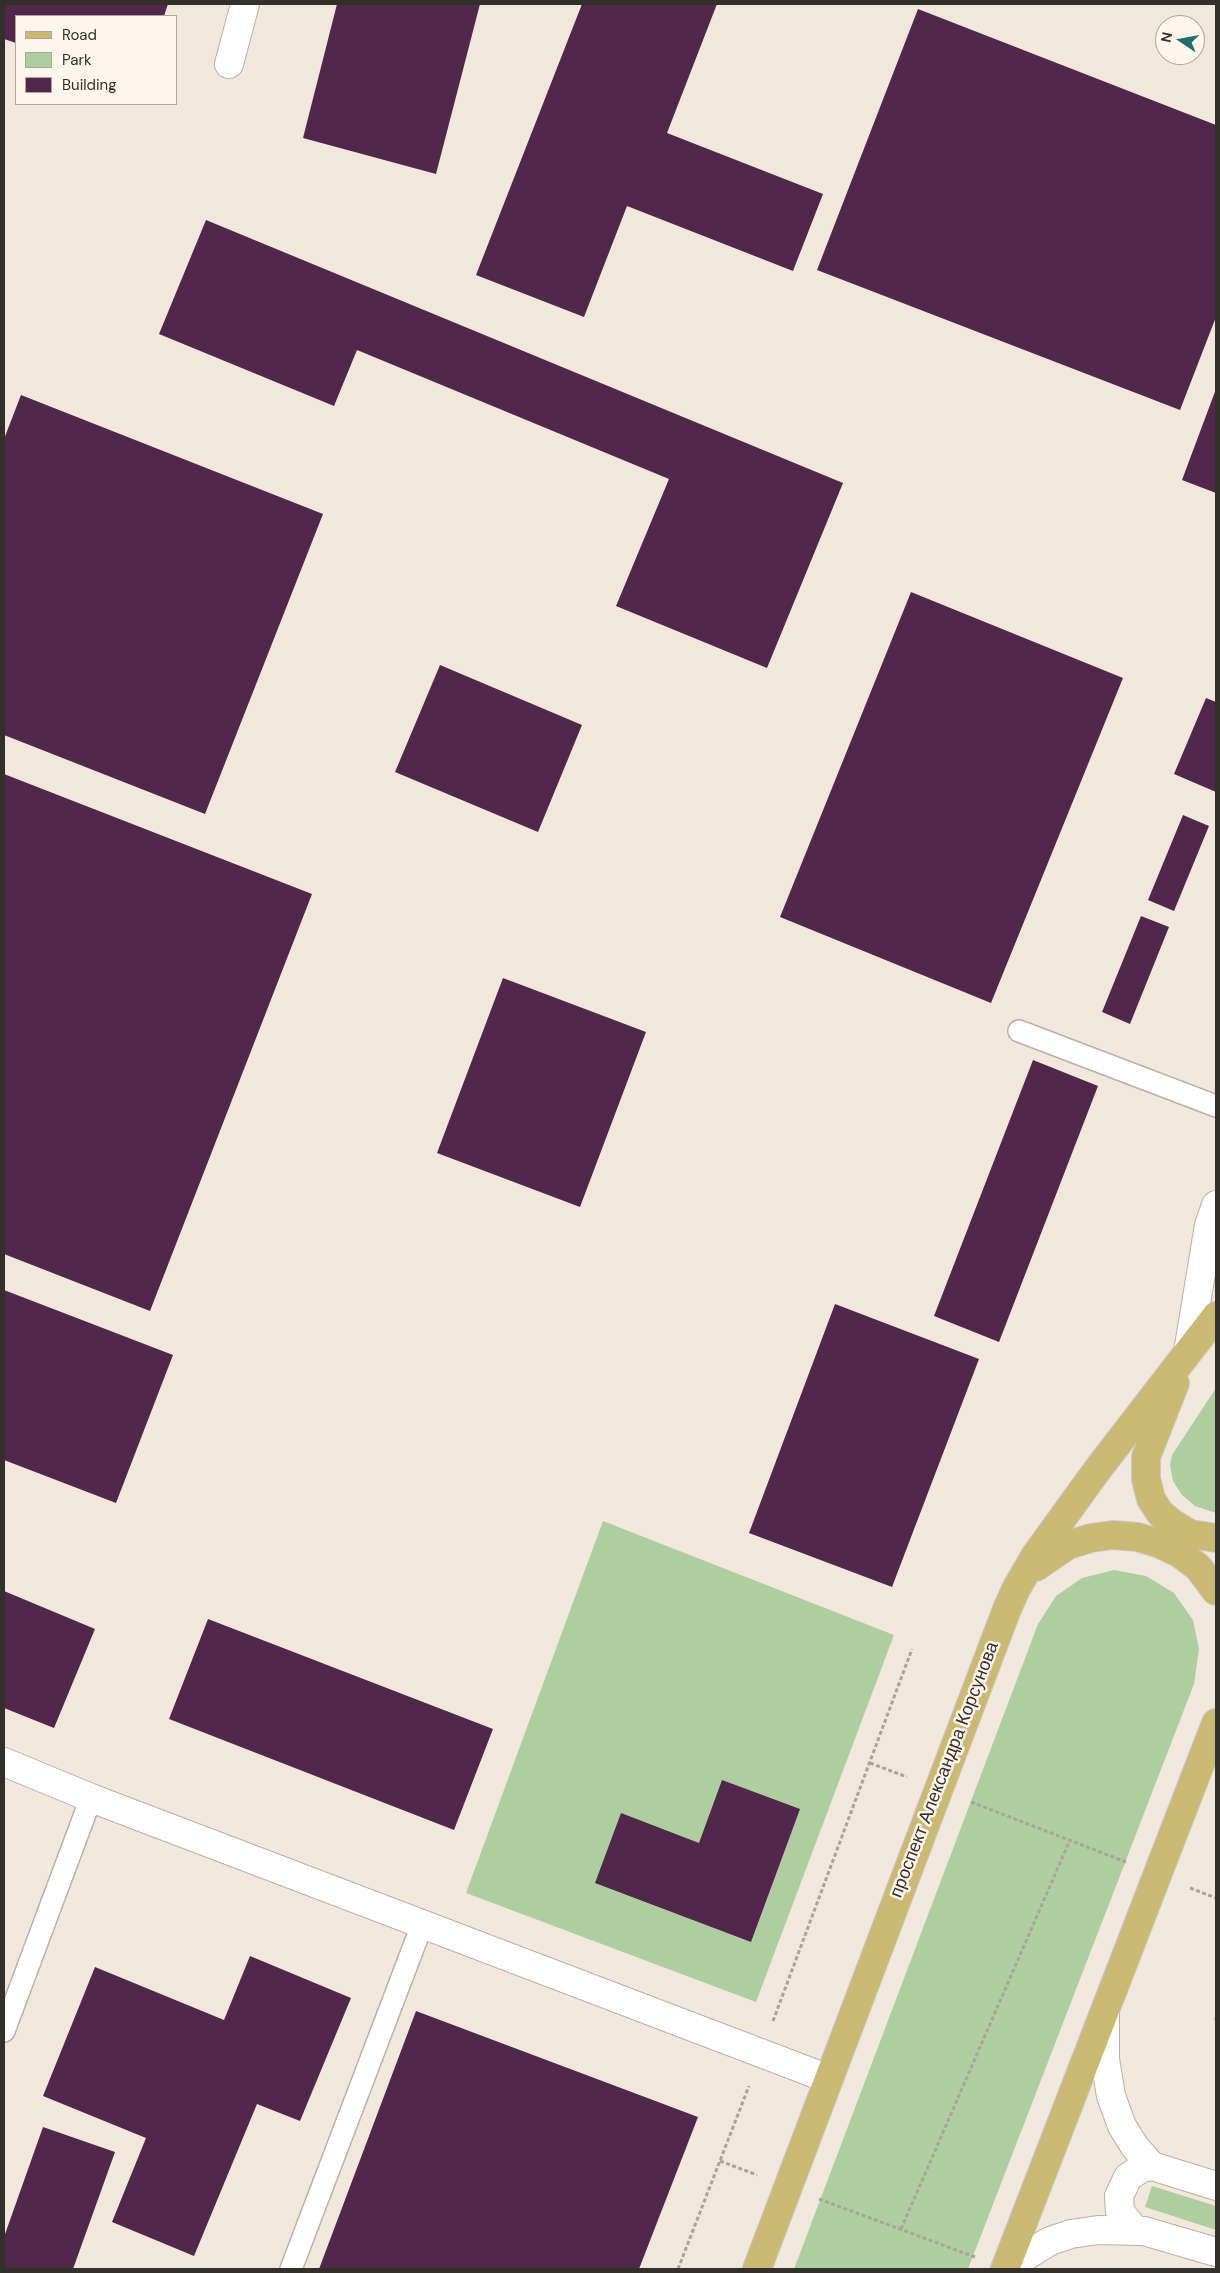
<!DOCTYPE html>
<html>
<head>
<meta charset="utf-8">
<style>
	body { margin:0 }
	#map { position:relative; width:1220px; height:2273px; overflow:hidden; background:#f2e7dd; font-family:"DM Sans",sans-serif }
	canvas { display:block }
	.frame { position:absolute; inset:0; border:5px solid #332f2b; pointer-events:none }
	.legend { position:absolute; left:15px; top:15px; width:162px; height:90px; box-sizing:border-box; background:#fef5ec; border:1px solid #ada69f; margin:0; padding:6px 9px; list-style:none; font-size:15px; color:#332f2b }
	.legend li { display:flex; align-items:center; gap:10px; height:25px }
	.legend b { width:25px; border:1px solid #ada69f }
	.north { position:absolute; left:1155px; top:15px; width:50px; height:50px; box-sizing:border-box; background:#fef5ec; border:1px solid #ada69f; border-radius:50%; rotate:282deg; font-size:14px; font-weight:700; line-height:20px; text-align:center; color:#332f2b }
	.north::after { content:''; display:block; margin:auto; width:18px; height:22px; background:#216d6d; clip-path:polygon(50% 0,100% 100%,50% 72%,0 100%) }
</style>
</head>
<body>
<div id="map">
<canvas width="1220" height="2273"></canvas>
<div class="frame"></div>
<ul class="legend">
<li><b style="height:6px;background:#cab973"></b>Road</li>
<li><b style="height:14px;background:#afce9f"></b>Park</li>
<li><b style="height:14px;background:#51284c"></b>Building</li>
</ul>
<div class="north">N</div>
</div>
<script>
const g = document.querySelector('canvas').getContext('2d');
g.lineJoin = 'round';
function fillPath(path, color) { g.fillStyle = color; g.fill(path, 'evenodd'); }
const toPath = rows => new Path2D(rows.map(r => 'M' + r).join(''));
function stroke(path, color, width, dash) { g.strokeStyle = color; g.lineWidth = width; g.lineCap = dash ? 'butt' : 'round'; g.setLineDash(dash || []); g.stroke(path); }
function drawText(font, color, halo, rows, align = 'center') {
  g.font = font + ' "DM Sans",sans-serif'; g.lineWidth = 5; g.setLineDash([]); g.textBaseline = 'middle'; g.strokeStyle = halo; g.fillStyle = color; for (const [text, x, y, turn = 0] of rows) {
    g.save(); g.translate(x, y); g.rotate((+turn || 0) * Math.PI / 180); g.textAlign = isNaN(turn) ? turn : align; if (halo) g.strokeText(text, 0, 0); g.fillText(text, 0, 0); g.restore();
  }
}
fillPath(toPath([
	[1216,1388,1216,1513,1195,1506,1182,1495,1173,1481,1170,1465,1172,1455],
	[603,1521,894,1635,756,2002,466,1893],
	[1114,1570,1146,1576,1174,1593,1193,1620,1199,1649,1194,1684,968,2269,794,2269,1038,1624,1056,1596,1082,1578],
	[1152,2186,1216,2206,1216,2230,1145,2207]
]), '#afce9f');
fillPath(toPath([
	[4,4,168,4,164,16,16,16,16,43,4,39],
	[337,4,480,4,436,174,303,138],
	[582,4,717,4,667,133,823,194,793,271,627,206,584,317,476,275],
	[918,9,1216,125,1216,317,1180,410,817,270],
	[206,220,843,483,767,668,616,606,669,479,357,350,334,406,159,334],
	[1216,389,1216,493,1182,480],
	[21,395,323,514,205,814,4,735,4,439],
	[911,592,1123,678,991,1003,780,917],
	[440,665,582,725,538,832,395,772],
	[1206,698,1216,702,1216,792,1174,774],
	[4,774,312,894,150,1311,4,1254],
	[1183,815,1209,826,1174,911,1148,900],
	[1141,916,1169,927,1130,1024,1102,1012],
	[503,978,646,1032,580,1207,437,1153],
	[1033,1060,1098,1086,999,1342,934,1316],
	[4,1290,173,1355,116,1503,4,1460],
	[835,1304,979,1359,892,1587,749,1533],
	[4,1591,95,1629,54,1728,4,1708],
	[208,1619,493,1729,454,1830,169,1719],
	[722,1780,800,1809,751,1942,595,1883,621,1813,699,1843],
	[250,1956,351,1998,300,2121,257,2104,194,2256,112,2222,146,2138,43,2096,95,1967,224,2020],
	[416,2011,698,2117,639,2269,319,2269],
	[43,2127,115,2152,73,2269,4,2269,4,2237]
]), '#51284c');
const service = toPath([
	[1019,1031,1216,1106],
	[4,2031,91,1798],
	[291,2269,422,1925]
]);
const minor = toPath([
	[229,64,245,4],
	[4,1762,91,1798,829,2079]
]);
const tertiary = toPath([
	[1188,1352,1209,1225,1216,1205]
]);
const secondary = toPath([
	[1105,2011,1105,2059,1111,2096,1122,2126,1135,2147,1152,2166,1216,2186],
	[1134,2229,1120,2212,1119,2196,1128,2177,1142,2168,1152,2166],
	[1005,2269,1050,2241,1071,2234,1098,2230,1144,2231,1216,2252]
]);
const primary = toPath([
	[1175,1383,1146,1457,1146,1479,1151,1499,1160,1513,1172,1523,1190,1534,1216,1538],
	[1036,1567,1068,1545,1091,1538,1113,1535,1137,1537,1158,1543,1179,1553,1198,1567,1216,1591],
	[757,2269,1007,1609,1016,1589,1035,1556,1098,1469,1216,1316],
	[1005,2269,1216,1723]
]);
stroke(service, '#bbb0a6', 24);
stroke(minor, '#bbb0a6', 30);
stroke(tertiary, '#bbb0a6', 30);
stroke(secondary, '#bbb0a6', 30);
stroke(primary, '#cac9c8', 30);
stroke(toPath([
	[870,1763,907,1777],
	[971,1802,1126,1862],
	[1190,1888,1216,1898],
	[1216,2017,1216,2023],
	[773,2021,912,1649],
	[720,2161,757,2175],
	[819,2199,975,2257],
	[901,2229,1070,1840],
	[678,2269,749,2086]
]), '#aba29b', 3, [4, 2.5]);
stroke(service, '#fff', 21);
stroke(minor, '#fff', 28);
stroke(tertiary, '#fff', 28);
stroke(secondary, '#fff', 28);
stroke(primary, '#cab973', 28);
drawText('18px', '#332f2b', '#fef5ec', [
	["проспект Александра Корсунова",945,1770,-69]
]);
</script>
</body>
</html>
